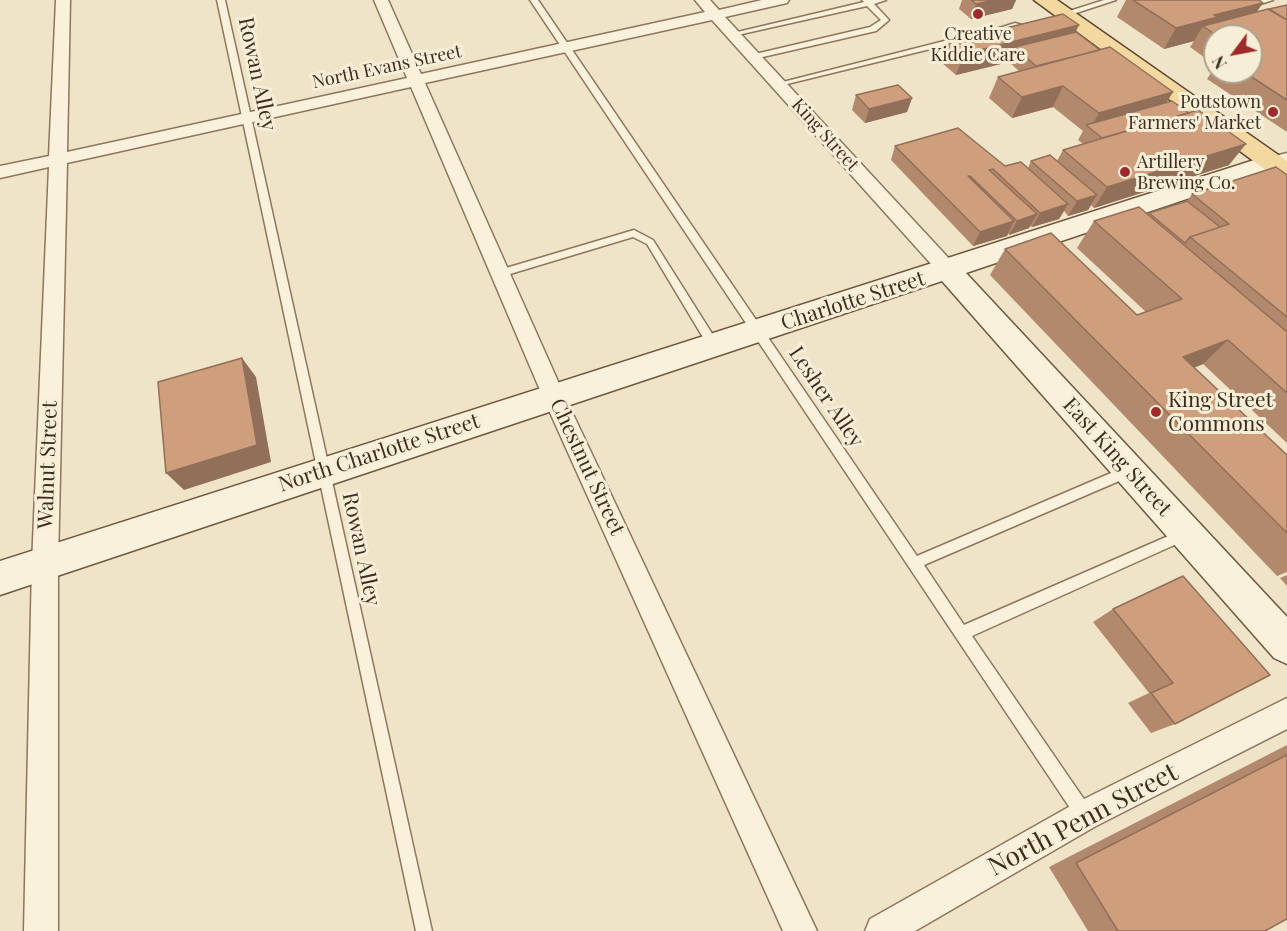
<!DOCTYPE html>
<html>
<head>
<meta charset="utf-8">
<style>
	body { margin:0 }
	#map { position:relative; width:1287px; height:931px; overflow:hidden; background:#f0e4c8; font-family:"Playfair Display",serif }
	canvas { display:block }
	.north { position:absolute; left:1203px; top:24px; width:60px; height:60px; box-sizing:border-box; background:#f7eed8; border:2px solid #ada18e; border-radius:50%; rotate:238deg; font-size:16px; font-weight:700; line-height:24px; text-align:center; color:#3d2e20 }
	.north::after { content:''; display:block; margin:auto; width:21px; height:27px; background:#9e2a2b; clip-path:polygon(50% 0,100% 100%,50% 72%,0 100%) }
</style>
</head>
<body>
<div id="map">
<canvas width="1287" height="931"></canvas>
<div class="north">N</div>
</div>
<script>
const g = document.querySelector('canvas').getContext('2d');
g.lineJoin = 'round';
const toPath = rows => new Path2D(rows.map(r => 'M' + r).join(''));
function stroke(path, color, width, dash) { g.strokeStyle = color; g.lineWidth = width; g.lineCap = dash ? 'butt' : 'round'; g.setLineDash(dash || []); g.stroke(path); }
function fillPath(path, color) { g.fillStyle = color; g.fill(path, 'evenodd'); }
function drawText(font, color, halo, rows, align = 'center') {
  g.font = font + ' "Playfair Display",serif'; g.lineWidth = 6; g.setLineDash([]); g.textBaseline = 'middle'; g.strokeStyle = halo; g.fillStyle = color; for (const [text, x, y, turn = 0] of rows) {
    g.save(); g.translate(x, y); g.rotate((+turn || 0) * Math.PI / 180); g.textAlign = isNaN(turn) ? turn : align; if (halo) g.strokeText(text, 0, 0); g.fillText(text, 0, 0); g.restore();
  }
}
const service = toPath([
	[217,0,225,0,432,931,416,931,217,0],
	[530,0,538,0,917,556,1125,467,1129,466,1133,467,1135,471,1133,475,924,565,964,625,1182,530,1186,528,1190,530,1192,534,1190,538,972,636,1090,808,1092,814,1090,820,1084,822,1078,820,530,0],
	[862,0,886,0,874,4,889,20,876,31,754,59,751,59,751,55,870,27,881,20,867,6,733,36,729,34,864,2,862,0],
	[1104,0,1116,0,1067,16,1060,14,1104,0],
	[1261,0,1273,0,1251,7,1247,5,1261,0],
	[1015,23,1022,25,984,36,980,34,1015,23],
	[964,36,968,38,967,40,779,86,775,84,964,36],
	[634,230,653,240,718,343,719,346,718,349,710,349,647,244,633,237,500,277,495,273,496,271,634,230]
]);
const minor = toPath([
	[56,0,70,0,67,152,407,78,374,0,388,0,421,74,705,12,695,0,710,0,719,10,762,0,789,0,787,3,725,17,955,265,958,270,955,275,948,277,941,275,712,20,425,83,565,397,817,931,783,931,543,397,411,87,67,163,58,564,58,931,24,931,32,564,49,167,0,178,0,166,49,156,56,0],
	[1287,153,1287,164,1273,168,1267,166,1264,162,1267,158,1287,153],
	[1287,698,1287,729,1096,826,915,931,865,931,870,919,1074,804,1287,698]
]);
const secondary = toPath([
	[1273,154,1282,157,1285,162,1282,167,966,273,1287,617,1287,664,1274,658,942,281,0,595,0,561,1273,154]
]);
const primary = toPath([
	[1034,0,1057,0,1287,161,1287,181,1278,179,1034,0]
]);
stroke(service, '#8d765c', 3);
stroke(minor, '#8d765c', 3);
stroke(secondary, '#6f573f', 3);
stroke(primary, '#5b4430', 3);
fillPath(service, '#faf1dc');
fillPath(minor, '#faf1dc');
fillPath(secondary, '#faf1dc');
fillPath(primary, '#f3d9a0');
fillPath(toPath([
	[962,0,1016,0,1012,9,971,19,959,9],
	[1126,0,1259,0,1257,12,1287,5,1287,132,1207,79,1215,67,1215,72,1251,72,1251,36,1215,36,1215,65,1190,47,1194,41,1164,49,1117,17],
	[1076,32,1167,102,1229,165,1094,208,1091,205,1088,210,1068,216,1064,211,1059,219,1032,227,1030,226,1029,228,1009,235,1008,233,1007,236,973,246,891,160,895,146,1005,166,1028,168,1031,161,1057,161,1063,150,1083,144,1078,140,1083,131,1053,107,1012,118,989,98,998,77,1019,71,1009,62,956,75,942,63,949,42],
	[856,95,912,98,907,112,865,123,852,110],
	[1287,175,1287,443,1203,364,1194,368,1287,455,1287,572,1277,576,990,275,1005,249,1137,315,1146,312,1077,248,1094,221,1148,214,1149,213,1187,201,1192,194],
	[1287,575,1287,586,1280,578],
	[1183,576,1175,724,1151,733,1128,703,1149,693,1093,622,1113,609],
	[1287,745,1287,919,1265,931,1088,931,1049,867]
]), '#b2896c');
fillPath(toPath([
	[995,0,1016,0,1012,9,971,19,976,4],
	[1263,3,1249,23,1203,26,1194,41,1164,49,1176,28,1214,15],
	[1079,25,1069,46,1015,47,1009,62,956,75,964,54],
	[1063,86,1053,107,1012,118,1022,97],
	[1173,92,1160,113,1090,129,1099,113],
	[912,98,907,112,865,123,869,109],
	[1246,144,1229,165,1094,208,1107,187],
	[1097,195,1088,210,1068,216,1077,201],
	[1068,204,1059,219,1032,227,1040,213],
	[1037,214,1029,228,1009,235,1017,221],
	[1014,221,1007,236,973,246,980,232],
	[1228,340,1203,364,1159,381,1183,357],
	[242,358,256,377,271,462,184,490,166,473]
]), '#916f58');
const building = toPath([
	[971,0,995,0,976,4,971,0],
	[1133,0,1259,0,1263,3,1214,15,1218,17,1176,28,1133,0],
	[1287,5,1287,20,1269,9,1287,5],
	[1268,9,1287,20,1287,100,1244,72,1251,72,1251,36,1217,36,1203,26,1268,9],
	[1063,14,1079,25,964,54,949,42,1063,14],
	[1076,32,1100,50,1036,66,1015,47,1076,32],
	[1110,47,1173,92,1099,113,1063,86,1022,97,998,77,1110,47],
	[898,85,912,98,869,109,856,95,898,85],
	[1172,101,1189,113,1102,138,1086,125,1172,101],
	[1198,110,1246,144,1107,187,1063,150,1198,110],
	[958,128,1005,166,1021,162,1068,204,1040,213,993,169,989,170,1037,214,1017,221,970,176,968,176,1014,221,980,232,895,146,958,128],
	[1050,155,1097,195,1077,201,1031,161,1050,155],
	[1276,167,1287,175,1287,317,1190,237,1229,224,1192,194,1276,167],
	[1187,201,1220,227,1190,237,1185,243,1149,213,1187,201],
	[1139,207,1287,332,1287,393,1228,340,1183,357,1287,455,1287,533,1005,249,1051,233,1137,315,1182,299,1094,221,1139,207],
	[242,358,257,445,166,473,158,382,242,358],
	[1183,576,1270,675,1175,724,1151,693,1173,683,1113,609,1183,576],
	[1287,755,1287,919,1265,931,1118,931,1076,863,1287,755]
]);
fillPath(building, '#cf9f7d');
stroke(building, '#916f58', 1.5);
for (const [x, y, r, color] of [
	[978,14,6,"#9e2a2b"],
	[1273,112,6,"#9e2a2b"],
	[1125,172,6,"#9e2a2b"],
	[1156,412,6,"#9e2a2b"]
]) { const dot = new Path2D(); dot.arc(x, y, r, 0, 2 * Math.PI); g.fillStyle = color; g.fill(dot); stroke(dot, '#f7eed8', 2); }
drawText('18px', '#3d2e20', '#f7eed8', [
	["Creative",978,34],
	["Kiddie Care",978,55],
	["Pottstown",1261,102,"right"],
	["Farmers' Market",1261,123,"right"],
	["Artillery",1137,162,"left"],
	["Brewing Co.",1137,183,"left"]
]);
drawText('18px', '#3d2e20', '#f7eed8', [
	["North Evans Street",387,67,-12],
	["King Street",825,135,48]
]);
drawText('21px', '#3d2e20', '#f7eed8', [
	["Rowan Alley",257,74,78],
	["Charlotte Street",853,301,-18],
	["Lesher Alley",826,397,56],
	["North Charlotte Street",379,453,-18],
	["East King Street",1117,457,48],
	["Walnut Street",48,465,-88],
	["Chestnut Street",587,467,65],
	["Rowan Alley",361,549,78]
]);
drawText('21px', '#3d2e20', '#f7eed8', [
	["King Street",1168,400],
	["Commons",1168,424]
], 'left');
drawText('26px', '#3d2e20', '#f7eed8', [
	["North Penn Street",1083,820,-28]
]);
</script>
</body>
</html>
